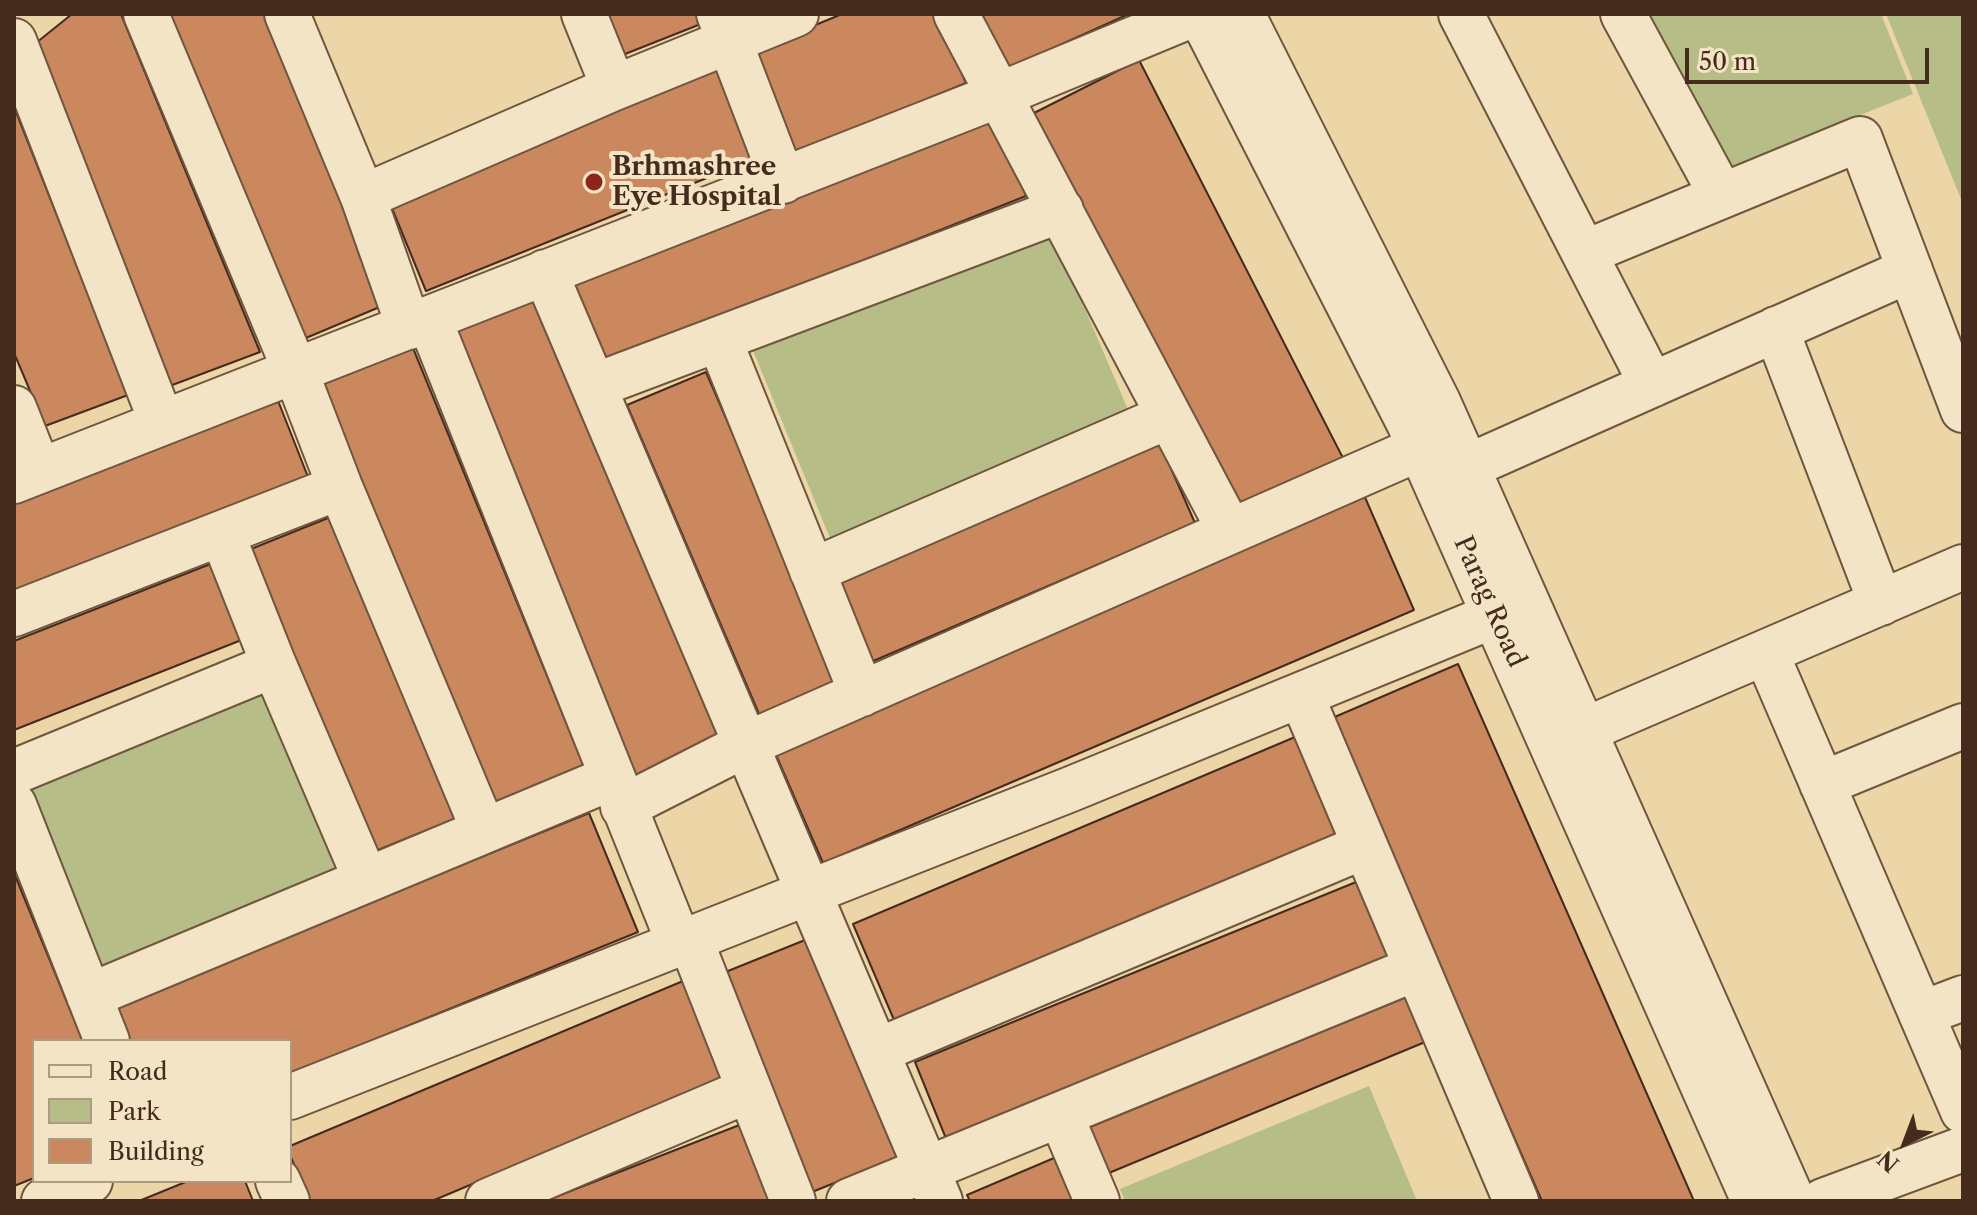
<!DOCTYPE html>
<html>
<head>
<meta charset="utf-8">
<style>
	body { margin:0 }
	#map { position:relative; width:1977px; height:1215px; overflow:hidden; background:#ecd5a6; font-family:"Libre Caslon Text",serif }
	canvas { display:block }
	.frame { position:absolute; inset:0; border:16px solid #442b1d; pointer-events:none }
	.legend { position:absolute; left:32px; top:1039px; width:260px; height:144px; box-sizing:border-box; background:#f3e4c5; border:2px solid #ad9a82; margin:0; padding:10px 14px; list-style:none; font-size:24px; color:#442b1d }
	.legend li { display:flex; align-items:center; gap:16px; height:40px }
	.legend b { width:40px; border:2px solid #ad9a82 }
	.north { position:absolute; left:1865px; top:1103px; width:80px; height:80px; -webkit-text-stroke:6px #f3e4c5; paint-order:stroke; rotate:222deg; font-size:22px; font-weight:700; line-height:32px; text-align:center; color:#442b1d }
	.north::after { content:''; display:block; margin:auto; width:28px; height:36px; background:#442b1d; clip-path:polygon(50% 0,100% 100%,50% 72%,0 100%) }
	.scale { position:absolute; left:1685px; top:48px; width:244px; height:36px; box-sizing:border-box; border:4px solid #442b1d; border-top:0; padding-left:10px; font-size:24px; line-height:28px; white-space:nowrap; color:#442b1d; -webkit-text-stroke:6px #f3e4c5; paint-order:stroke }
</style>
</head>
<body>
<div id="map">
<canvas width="1977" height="1215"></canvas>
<div class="frame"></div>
<ul class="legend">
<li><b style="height:10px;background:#f3e4c5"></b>Road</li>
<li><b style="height:22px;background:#b7bd87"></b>Park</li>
<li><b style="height:22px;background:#cb875e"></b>Building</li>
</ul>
<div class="north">N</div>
<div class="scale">50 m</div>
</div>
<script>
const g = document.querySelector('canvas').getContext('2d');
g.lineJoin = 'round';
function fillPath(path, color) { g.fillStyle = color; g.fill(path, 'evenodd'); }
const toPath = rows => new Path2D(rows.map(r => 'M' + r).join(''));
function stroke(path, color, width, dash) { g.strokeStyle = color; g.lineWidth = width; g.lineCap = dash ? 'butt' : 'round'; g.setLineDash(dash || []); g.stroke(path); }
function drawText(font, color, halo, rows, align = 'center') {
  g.font = font + ' "Libre Caslon Text",serif'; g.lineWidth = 8; g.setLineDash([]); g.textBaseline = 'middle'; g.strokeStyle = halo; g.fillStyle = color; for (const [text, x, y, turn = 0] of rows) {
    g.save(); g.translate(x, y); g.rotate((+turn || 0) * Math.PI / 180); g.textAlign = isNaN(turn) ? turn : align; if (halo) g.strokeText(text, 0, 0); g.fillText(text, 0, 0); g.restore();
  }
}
fillPath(toPath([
	[1642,14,1881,14,1913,94,1727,168],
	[1886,14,1963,14,1963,204],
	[1053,234,1129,412,832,543,752,348],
	[267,675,346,875,102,970,23,770],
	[1369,1086,1417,1201,1125,1201,1120,1189]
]), '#b7bd87');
const building = toPath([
	[72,14,121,14,260,352,167,387,31,47,72,14],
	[163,14,266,14,382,306,294,343,163,14],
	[604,14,709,14,711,20,620,56,604,14],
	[842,14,937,14,966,83,787,157,745,54,842,14],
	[977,14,1129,14,1002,71,977,14],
	[1139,60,1344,460,1238,514,1034,113,1139,60],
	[721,62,759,157,426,291,387,196,721,62],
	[14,107,128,395,45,426,14,353,14,107],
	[994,116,1026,196,605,363,573,283,994,116],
	[531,295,726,754,636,792,442,333,531,295],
	[413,348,586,771,494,809,321,385,413,348],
	[706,372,842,687,762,721,627,405,706,372],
	[275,393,310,482,14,596,14,494,275,393],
	[1159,441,1195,523,871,662,835,580,1159,441],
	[1364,495,1414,610,823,863,773,748,1364,495],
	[333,516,455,819,373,852,251,549,333,516],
	[213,563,244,639,14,730,14,641,213,563],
	[1458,664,1694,1201,1542,1201,1330,719,1458,664],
	[1295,737,1339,839,897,1027,853,924,1295,737],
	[589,813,638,932,290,1074,290,1041,126,1041,113,1007,589,813],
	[14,873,83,1041,34,1041,34,1178,14,1186,14,873],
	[1361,880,1393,959,947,1141,915,1062,1361,880],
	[815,936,904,1155,812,1192,723,973,815,936],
	[683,981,724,1078,432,1201,309,1201,290,1155,290,1146,683,981],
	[1411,995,1430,1040,1104,1175,1085,1129,1411,995],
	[742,1124,773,1201,545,1201,742,1124],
	[1054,1158,1073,1201,970,1201,967,1195,1054,1158],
	[188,1181,245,1181,253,1201,139,1201,188,1181]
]);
fillPath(building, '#cb875e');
stroke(building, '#442b1d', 2);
const minor = toPath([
	[146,14,295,370,340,487,484,831],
	[287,14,363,197,409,327],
	[584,14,614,88],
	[719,14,783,181],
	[956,14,1230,531],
	[1200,14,1409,423,1754,1201],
	[1242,14,1438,402,1793,1201],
	[1461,14,1652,385],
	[1623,14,1722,196],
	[14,41,162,423],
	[363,197,614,88,796,14],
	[1584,253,1860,139,1963,410],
	[545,272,940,1201],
	[429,319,679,943],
	[1776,329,1881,603],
	[719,339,862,694],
	[594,386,1061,210],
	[14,408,39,471],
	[1467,467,1910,270],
	[14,481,999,95,1194,14],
	[222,534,274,665,366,880],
	[812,571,1169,416],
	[14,614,340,487],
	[1766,653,1963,1111],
	[1301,695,1516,1201],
	[1585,730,1963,567],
	[14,772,274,665],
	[1822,784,1963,726],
	[14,805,107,1041],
	[623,807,747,744,1420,448],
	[690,939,793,1201],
	[89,996,611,778],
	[1921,1014,1963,998],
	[877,1051,1365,846],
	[290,1097,1071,789,1527,602],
	[1061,1116,1097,1201],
	[278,1181,287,1201],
	[44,1201,90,1181],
	[488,1201,749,1090],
	[849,1201,1417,968],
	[1823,1201,1963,1149]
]);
stroke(minor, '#6e563f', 48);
stroke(minor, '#f3e4c5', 44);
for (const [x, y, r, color] of [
	[594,182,10,"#8f2418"]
]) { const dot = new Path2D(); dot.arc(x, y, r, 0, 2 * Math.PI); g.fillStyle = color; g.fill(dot); stroke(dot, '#f3e4c5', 3); }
drawText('bold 26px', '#442b1d', '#f3e4c5', [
	["Brhmashree",612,167],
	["Eye Hospital",612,197]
], 'left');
drawText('26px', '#442b1d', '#f3e4c5', [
	["Parag Road",1489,602,66]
]);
</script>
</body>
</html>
